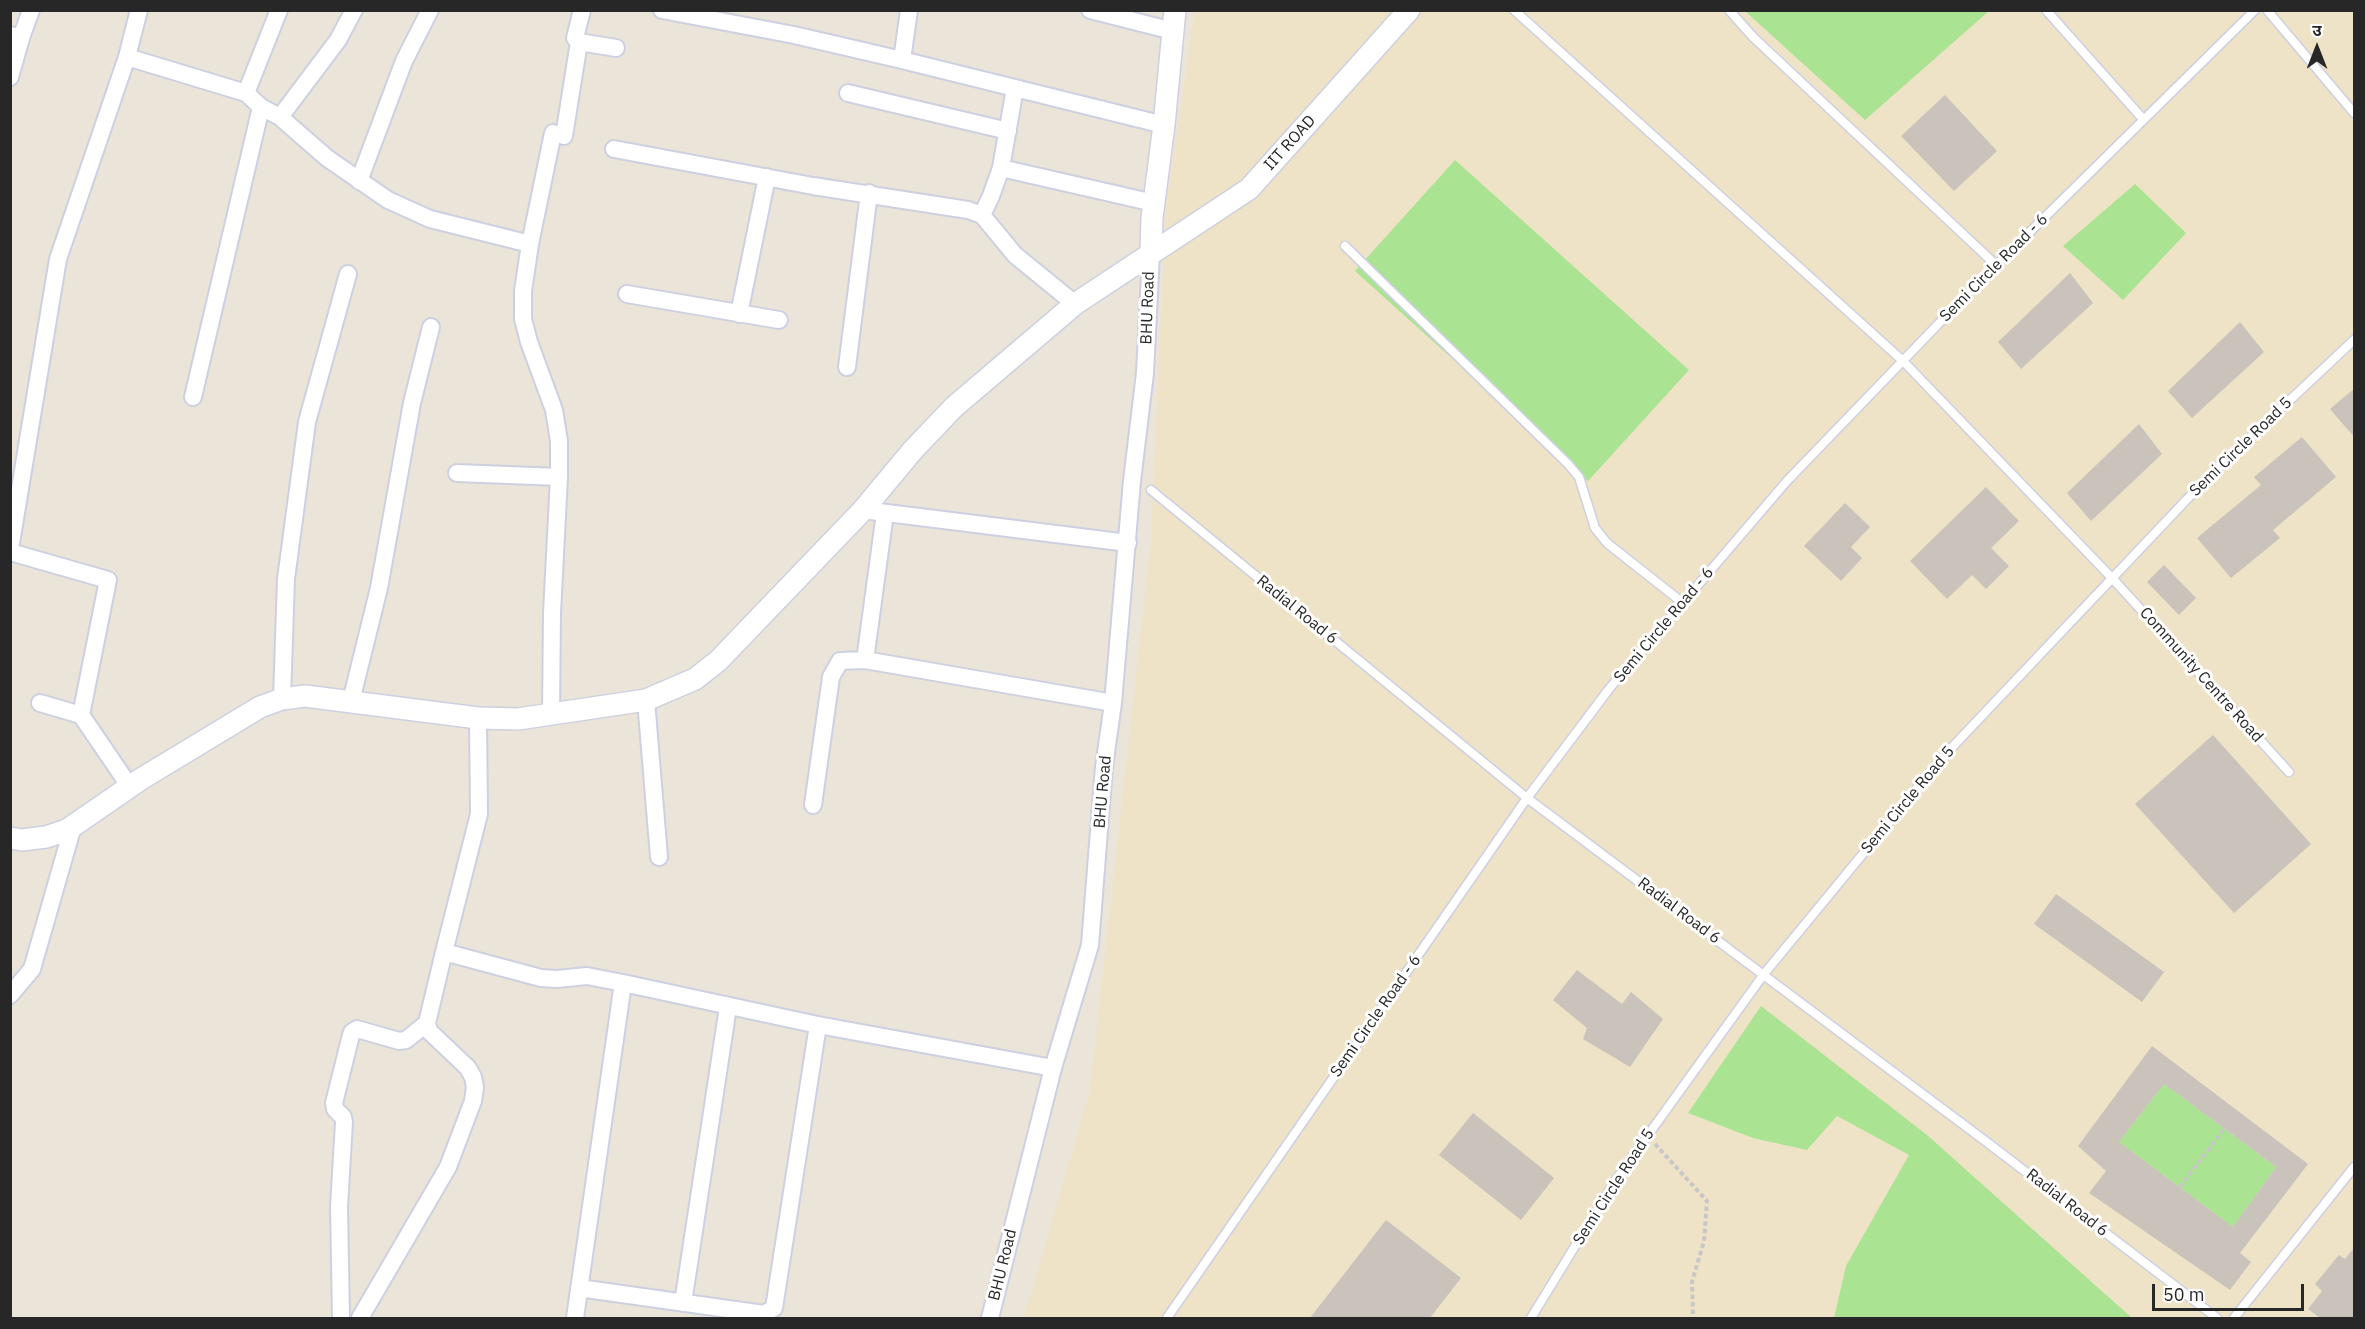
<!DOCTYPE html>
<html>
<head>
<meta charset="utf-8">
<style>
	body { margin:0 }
	#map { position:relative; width:2365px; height:1329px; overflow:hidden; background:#ebe4d8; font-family:"IBM Plex Sans","Noto Sans Devanagari",sans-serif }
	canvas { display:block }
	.frame { position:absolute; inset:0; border:12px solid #272727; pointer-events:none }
	.north { position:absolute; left:2287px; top:18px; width:60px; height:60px; -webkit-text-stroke:4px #fff; paint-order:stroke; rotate:0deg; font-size:16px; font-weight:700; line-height:24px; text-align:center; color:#272727 }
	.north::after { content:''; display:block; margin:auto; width:21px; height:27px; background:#272727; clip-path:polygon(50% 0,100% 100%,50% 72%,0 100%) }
	.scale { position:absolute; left:2152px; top:1284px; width:152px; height:27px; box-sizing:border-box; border:3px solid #272727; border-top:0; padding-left:8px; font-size:18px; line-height:21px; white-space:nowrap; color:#272727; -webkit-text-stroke:4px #fff; paint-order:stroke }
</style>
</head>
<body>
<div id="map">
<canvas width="2365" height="1329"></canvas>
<div class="frame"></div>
<div class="north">उ</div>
<div class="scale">50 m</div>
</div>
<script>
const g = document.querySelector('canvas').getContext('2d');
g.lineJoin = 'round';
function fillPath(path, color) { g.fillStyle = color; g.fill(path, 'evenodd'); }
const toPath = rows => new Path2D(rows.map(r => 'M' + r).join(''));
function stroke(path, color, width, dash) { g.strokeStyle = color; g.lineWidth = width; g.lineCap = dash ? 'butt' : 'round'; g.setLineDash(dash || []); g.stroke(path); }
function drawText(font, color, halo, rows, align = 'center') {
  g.font = font + ' "IBM Plex Sans",sans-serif'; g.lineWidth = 6; g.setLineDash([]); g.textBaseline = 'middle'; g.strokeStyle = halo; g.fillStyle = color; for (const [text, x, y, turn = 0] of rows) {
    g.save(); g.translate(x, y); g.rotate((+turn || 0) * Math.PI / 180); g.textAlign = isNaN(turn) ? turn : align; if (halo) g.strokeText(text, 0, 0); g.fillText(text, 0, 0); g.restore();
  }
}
fillPath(toPath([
	[1195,11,2354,11,2354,1318,1024,1318,1090,1091,1151,542,1166,207]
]), '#eee3c6');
fillPath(toPath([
	[1745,11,1989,11,1865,120],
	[1455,160,1689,370,1588,481,1355,271],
	[2135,184,2186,233,2123,300,2063,246],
	[1761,1006,1927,1135,2132,1318,1834,1318,1846,1266,1909,1155,1837,1116,1807,1150,1753,1138,1688,1113],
	[2164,1084,2276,1167,2233,1227,2119,1142]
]), '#aae492');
fillPath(toPath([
	[1945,95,1997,151,1954,191,1901,136],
	[2070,273,2093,303,2021,369,1998,342],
	[2240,322,2264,352,2192,418,2168,391],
	[2355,388,2355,438,2330,409],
	[2139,424,2162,454,2091,521,2067,493],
	[2302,437,2336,477,2273,530,2280,538,2231,578,2197,538,2261,485,2254,477],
	[1986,487,2019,521,1991,548,2009,566,1986,589,1972,575,1947,599,1910,561],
	[1845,503,1870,527,1851,547,1862,558,1841,581,1804,546],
	[2164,565,2196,598,2179,615,2147,582],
	[2213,735,2311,844,2234,913,2135,804],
	[2056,894,2164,972,2142,1002,2034,924],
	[1577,970,1622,1004,1631,992,1663,1019,1630,1067,1583,1039,1587,1028,1553,1000],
	[2152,1046,2308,1164,2240,1253,2251,1262,2230,1290,2089,1193,2106,1171,2078,1146],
	[2164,1084,2276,1167,2233,1227,2119,1142],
	[1473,1113,1554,1178,1521,1220,1439,1155],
	[1386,1220,1461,1278,1430,1318,1310,1318],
	[2355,1247,2355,1318,2320,1318,2308,1309,2322,1291,2315,1284,2339,1255,2345,1259]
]), '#c9c3bb');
const service = toPath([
	[1514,10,1903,361,2112,578,2289,772],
	[1729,10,1753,37,1996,265],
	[2046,10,2143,119],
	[2267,10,2354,113],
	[1345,246,1568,464,1579,477,1595,528,1607,543,1683,603],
	[1151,490,1527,798,1984,1140,2217,1318],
	[1167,1318,1527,798,1609,689,1787,481,1974,287,2255,10],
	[1531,1318,1615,1181,1764,974,1941,759,2209,476,2354,340],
	[2234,1318,2354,1167]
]);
const minor = toPath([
	[582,10,575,38,579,42,616,48],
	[662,10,794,35,902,60,1164,125],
	[1090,10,1173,31],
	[10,35,21,38,31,10],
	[127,57,139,10],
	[902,60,909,10],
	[10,77,21,38],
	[246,93,279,10],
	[848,93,1008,131],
	[280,117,338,40,354,10],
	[564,136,579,42],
	[614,149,813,186,968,210,982,215,1015,255,1075,304],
	[1001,168,1154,203],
	[359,181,404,61,430,10],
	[982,215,991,196,1001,168,1015,88],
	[530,244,553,133],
	[627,294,779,320],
	[739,314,767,177],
	[847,367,869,193],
	[193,397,261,107],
	[457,473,559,477],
	[863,510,1128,543],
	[10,549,58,259,127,57,246,93,261,107,280,117,327,158,388,200,430,219,530,244,523,291,523,319,529,342,554,410,559,441,559,477,552,613,551,715],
	[10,552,108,580,81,715],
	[865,660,885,513],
	[282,699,286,579,307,422,348,274],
	[646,700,659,857],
	[351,701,379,588,412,403,431,327],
	[40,703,81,715,130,787],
	[478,718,479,814,444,952,541,978,557,979,587,976,623,983],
	[813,805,831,677,840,661,865,660,1113,703],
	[10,995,32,969,73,826],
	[579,1288,764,1314,774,1308,818,1025],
	[683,1303,728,1007],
	[341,1318,339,1207,344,1122,343,1117,335,1109,334,1103,350,1039,352,1032,357,1029,399,1041,406,1040,427,1023],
	[360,1318,448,1167,473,1101,475,1087,473,1077,468,1068,429,1031,427,1023,444,952],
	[575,1318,623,983,818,1025,1053,1068],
	[990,1318,1053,1068,1090,945,1104,767,1113,703,1132,481,1145,373,1151,253]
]);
const tertiary = toPath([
	[1151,253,1152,218,1164,125,1175,10],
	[10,838,22,840,46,837,67,830,141,779,260,707,282,699,305,696,478,718,518,719,646,700,695,679,718,661,863,510,913,450,954,407,1075,304,1249,189,1409,10]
]);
stroke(service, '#cdd0e1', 11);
stroke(minor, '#cdd0e1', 20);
stroke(tertiary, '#cdd0e1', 24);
stroke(toPath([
	[1655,1144,1707,1201,1704,1241,1692,1282,1693,1318],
	[2180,1187,2224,1129]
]), '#c7c7c7', 4, [4.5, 3]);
stroke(service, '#fff', 8);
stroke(minor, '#fff', 16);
stroke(tertiary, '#fff', 21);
drawText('16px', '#272727', '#fff', [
	["IIT ROAD",1290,143,-48],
	["Semi Circle Road - 6",1994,268,-45],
	["BHU Road",1148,308,-88],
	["Semi Circle Road 5",2241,447,-44],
	["Radial Road 6",1297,610,39],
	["Semi Circle Road - 6",1664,625,-50],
	["Community Centre Road",2201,675,48],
	["BHU Road",1103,792,-85],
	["Semi Circle Road 5",1908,800,-50],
	["Radial Road 6",1679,911,37],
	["Semi Circle Road - 6",1376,1016,-55],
	["Semi Circle Road 5",1614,1187,-57],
	["Radial Road 6",2067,1203,38],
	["BHU Road",1003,1265,-76]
]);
</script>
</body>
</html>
